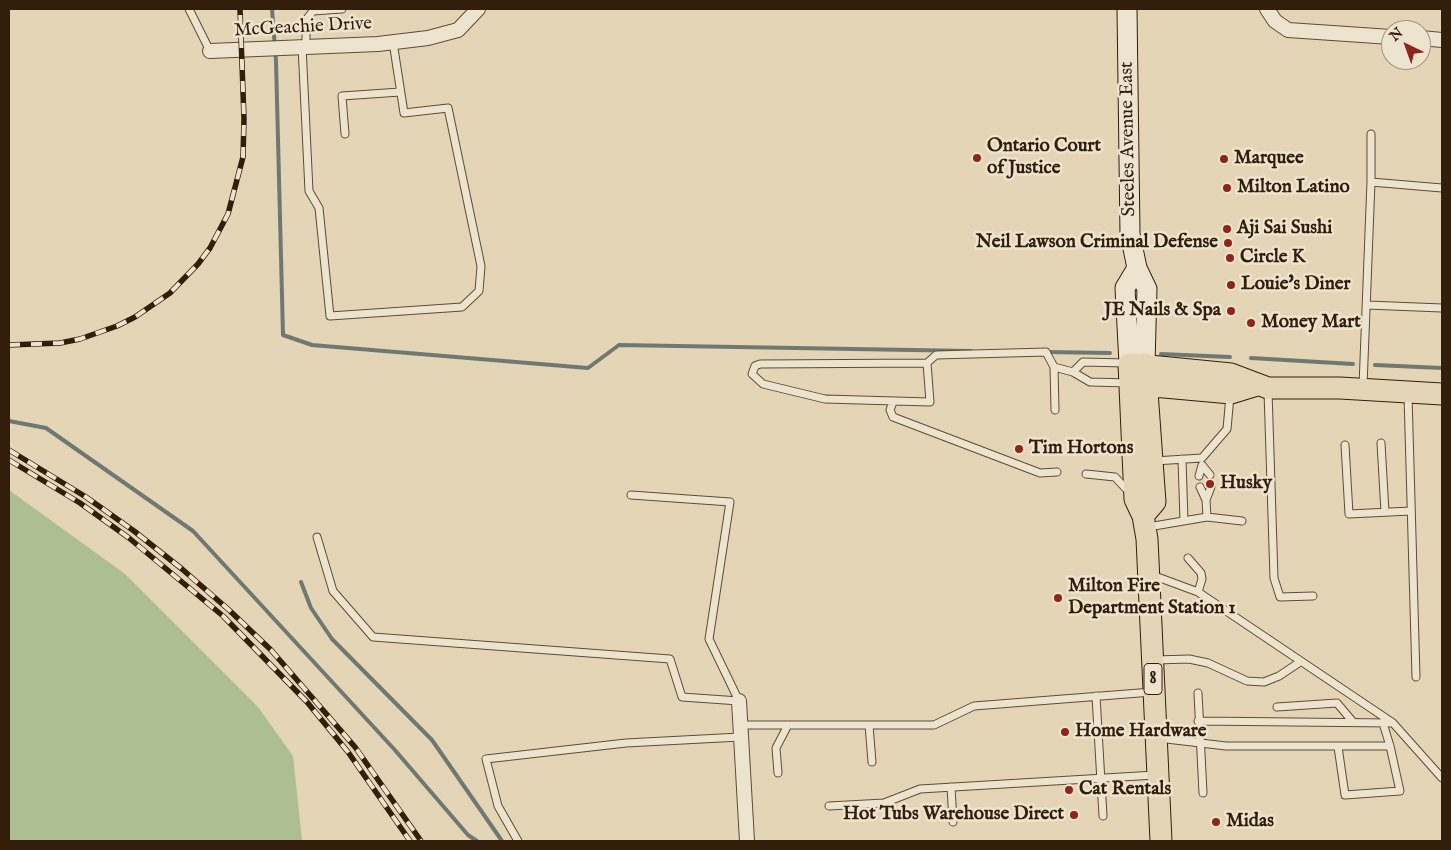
<!DOCTYPE html>
<html>
<head>
<meta charset="utf-8">
<style>
	body { margin:0 }
	#map { position:relative; width:1451px; height:850px; overflow:hidden; background:#e3d5b6; font-family:"IM FELL English",serif }
	canvas { display:block }
	.frame { position:absolute; inset:0; border:10px solid #331d0b; pointer-events:none }
	.north { position:absolute; left:1381px; top:20px; width:50px; height:50px; box-sizing:border-box; background:#ede4d0; border:1px solid #a39481; border-radius:50%; rotate:318deg; font-size:14px; font-weight:700; line-height:20px; text-align:center; color:#331d0b }
	.north::after { content:''; display:block; margin:auto; width:18px; height:22px; background:#8f2418; clip-path:polygon(50% 0,100% 100%,50% 72%,0 100%) }
</style>
</head>
<body>
<div id="map">
<canvas width="1451" height="850"></canvas>
<div class="frame"></div>
<div class="north">N</div>
</div>
<script>
const g = document.querySelector('canvas').getContext('2d');
g.lineJoin = 'round';
function fillPath(path, color) { g.fillStyle = color; g.fill(path, 'evenodd'); }
const toPath = rows => new Path2D(rows.map(r => 'M' + r).join(''));
function stroke(path, color, width, dash) { g.strokeStyle = color; g.lineWidth = width; g.lineCap = dash ? 'butt' : 'round'; g.setLineDash(dash || []); g.stroke(path); }
function drawText(font, color, halo, rows, align = 'center') {
  g.font = font + ' "IM FELL English",serif'; g.lineWidth = 5; g.setLineDash([]); g.textBaseline = 'middle'; g.strokeStyle = halo; g.fillStyle = color; for (const [text, x, y, turn = 0] of rows) {
    g.save(); g.translate(x, y); g.rotate((+turn || 0) * Math.PI / 180); g.textAlign = isNaN(turn) ? turn : align; if (halo) g.strokeText(text, 0, 0); g.fillText(text, 0, 0); g.restore();
  }
}
fillPath(toPath([
	[9,490,125,574,258,707,293,756,302,841,9,841]
]), '#adbe93');
stroke(toPath([
	[272,9,276,61,283,335,312,345,588,368,619,345,971,351],
	[1046,352,1110,353],
	[1161,354,1230,357],
	[1251,358,1353,364],
	[1375,365,1442,368],
	[9,421,46,428,193,531,394,749,468,835,477,841],
	[301,582,311,608,332,639,432,740,502,841]
]), '#6f7972', 4);
const lane = toPath([
	[189,9,210,51],
	[302,46,309,191,319,208,330,316,462,307,479,291,481,266,448,108,404,113,393,42],
	[306,46,306,20,313,11,342,9],
	[345,134,342,96,400,92],
	[1371,182,1442,188],
	[1367,305,1442,308],
	[927,363,760,364,755,366,752,374,763,384,825,399,930,402,927,363,936,355,1046,352,1054,367,1055,410],
	[1054,367,1073,372,1090,382,1129,383],
	[1073,372,1083,362,1126,363],
	[1363,386,1371,182,1371,134],
	[1268,391,1274,578,1280,597,1313,596],
	[1408,395,1416,677],
	[893,402,890,410,893,417,1040,473,1057,472],
	[1381,443,1385,512],
	[1345,445,1349,514,1411,511],
	[1182,459,1184,521],
	[1154,461,1202,458,1227,429,1230,396],
	[1086,474,1115,477,1129,492],
	[1199,476,1202,465,1210,475],
	[1200,487,1206,500],
	[631,495,730,502,709,639,739,701],
	[1207,517,1242,521],
	[1148,527,1207,517,1206,500,1211,487],
	[317,537,333,591,373,637,670,659,682,697,739,701],
	[1188,558,1201,573,1202,579,1198,592],
	[1152,575,1198,592,1393,723,1442,778],
	[1155,660,1189,659,1208,663,1247,681,1264,682,1279,676,1300,662],
	[1198,693,1203,793],
	[1096,696,1103,816],
	[1277,707,1337,703,1353,722],
	[1198,721,1392,723],
	[1383,723,1390,746],
	[740,725,934,725,974,706,1152,692],
	[869,725,872,762],
	[1158,738,1226,746,1390,746,1400,791,1345,795,1338,747],
	[778,773,776,748,788,725],
	[951,787,953,822],
	[829,806,884,803,920,789,1155,775],
	[518,841,498,806,486,759,626,743,740,737]
]);
const street = toPath([
	[1267,9,1275,21,1288,30,1391,37],
	[1421,38,1442,40],
	[210,51,378,44,428,38,458,30,478,9],
	[739,701,747,841]
]);
const secondary = toPath([
	[1127,9,1130,234,1137,268,1147,289,1145,364],
	[1129,364,1125,288,1137,268]
]);
const primary = toPath([
	[1131,384,1231,393,1257,385],
	[1143,516,1155,502,1145,364],
	[1161,841,1147,539,1143,516,1135,499,1129,364,1231,374,1268,388,1340,388,1442,394]
]);
stroke(lane, '#5f4b36', 9);
stroke(street, '#5f4b36', 16);
stroke(secondary, '#331d0b', 21);
stroke(primary, '#331d0b', 23);
stroke(lane, '#ede4d0', 7);
stroke(street, '#ede4d0', 14);
stroke(secondary, '#ede4d0', 19);
stroke(primary, '#e3d5b6', 21);
const rail = toPath([
	[9,345,60,343,80,339,117,326,135,317,170,293,198,264,210,248,228,214,243,157,244,119,240,9],
	[9,450,86,497,134,531,182,569,229,610,271,650,355,747,421,841],
	[9,460,80,503,129,538,223,616,307,702,348,752,410,841]
]);
stroke(rail, '#331d0b', 5.5);
stroke(rail, '#ede4d0', 4, [11]);
for (const [x, y, r, color] of [
	[977,158,5,"#8f2418"],
	[1224,159,5,"#8f2418"],
	[1227,188,5,"#8f2418"],
	[1227,229,5,"#8f2418"],
	[1228,243,5,"#8f2418"],
	[1230,258,5,"#8f2418"],
	[1231,285,5,"#8f2418"],
	[1231,311,5,"#8f2418"],
	[1251,323,5,"#8f2418"],
	[1019,449,5,"#8f2418"],
	[1210,484,5,"#8f2418"],
	[1058,598,5,"#8f2418"],
	[1065,732,5,"#8f2418"],
	[1069,790,5,"#8f2418"],
	[1074,815,5,"#8f2418"],
	[1216,822,5,"#8f2418"]
]) { const dot = new Path2D(); dot.arc(x, y, r, 0, 2 * Math.PI); g.fillStyle = color; g.fill(dot); stroke(dot, '#ede4d0', 2); }
for (const [x, y, w] of [
	[1153,679,18]
]) { const box = new Path2D(); box.roundRect(x - w / 2, y - 15.5, w, 31, 4); g.fillStyle = '#ede4d0'; g.fill(box); stroke(box, '#331d0b', 1); }
drawText('bold 18px', '#331d0b', null, [
	["8",1153,679]
]);
drawText('19px', '#331d0b', '#ede4d0', [
	["McGeachie Drive",303,28,-3],
	["Steeles Avenue East",1129,139,-91]
]);
drawText('bold 19px', '#331d0b', '#ede4d0', [
	["Ontario Court",987,147],
	["of Justice",987,169],
	["Marquee",1234,159],
	["Milton Latino",1237,188],
	["Aji Sai Sushi",1237,229],
	["Neil Lawson Criminal Defense",1218,243,"right"],
	["Circle K",1240,258],
	["Louie's Diner",1241,285],
	["JE Nails & Spa",1221,311,"right"],
	["Money Mart",1261,323],
	["Tim Hortons",1029,449],
	["Husky",1220,484],
	["Milton Fire",1068,587],
	["Department Station 1",1068,609],
	["Home Hardware",1075,732],
	["Cat Rentals",1079,790],
	["Hot Tubs Warehouse Direct",1064,815,"right"],
	["Midas",1226,822]
], 'left');
</script>
</body>
</html>
